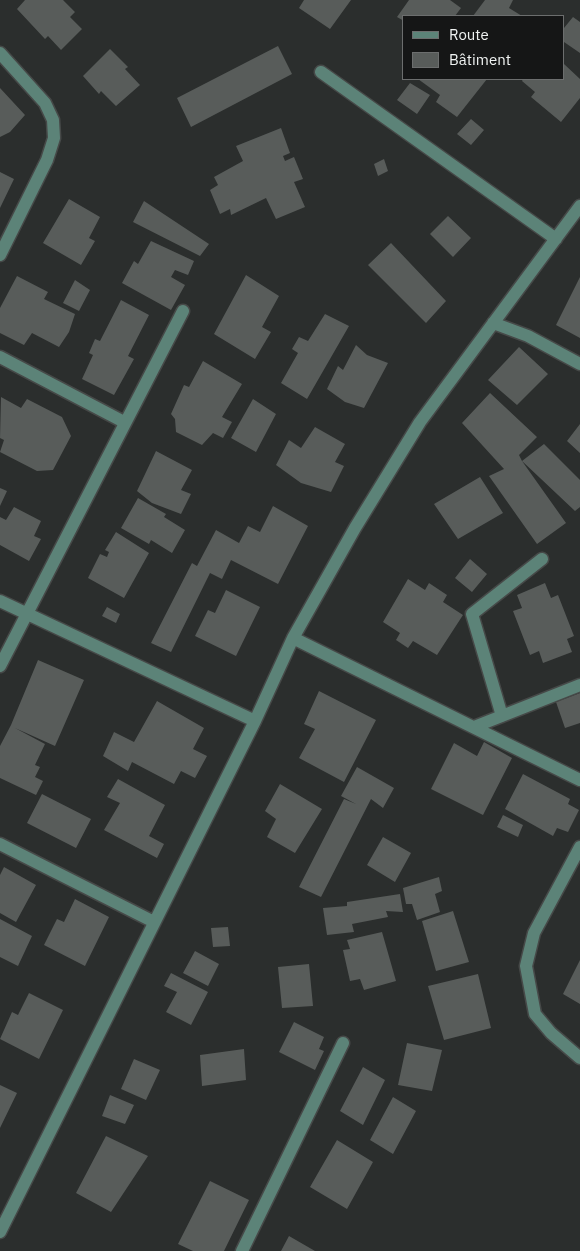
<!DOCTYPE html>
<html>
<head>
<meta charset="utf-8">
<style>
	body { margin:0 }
	#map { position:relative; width:580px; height:1251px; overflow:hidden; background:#2b2e2d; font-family:"IBM Plex Sans",sans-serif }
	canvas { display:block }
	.legend { position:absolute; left:402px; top:15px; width:162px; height:65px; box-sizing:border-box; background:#151616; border:1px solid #6c6e6e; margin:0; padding:6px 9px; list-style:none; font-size:15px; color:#eff2f1 }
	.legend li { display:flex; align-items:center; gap:10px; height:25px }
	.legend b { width:25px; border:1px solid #6c6e6e }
</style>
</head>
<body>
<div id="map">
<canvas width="580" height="1251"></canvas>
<ul class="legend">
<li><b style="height:6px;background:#5c8378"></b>Route</li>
<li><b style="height:14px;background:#585c5a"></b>Bâtiment</li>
</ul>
</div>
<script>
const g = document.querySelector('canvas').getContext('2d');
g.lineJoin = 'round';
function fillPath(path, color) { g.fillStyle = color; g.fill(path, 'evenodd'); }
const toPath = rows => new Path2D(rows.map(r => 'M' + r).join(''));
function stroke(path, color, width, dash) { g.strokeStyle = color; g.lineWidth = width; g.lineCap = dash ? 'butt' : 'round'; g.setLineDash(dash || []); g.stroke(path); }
fillPath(toPath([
	[25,0,63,0,75,12,70,17,82,29,61,50,48,36,45,39,17,9],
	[304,0,351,0,330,29,299,8],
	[409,0,450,0,461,8,455,16,404,16,404,21,397,17],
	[485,0,513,0,509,8,522,16,473,16],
	[573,17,580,22,580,53,564,42,564,28],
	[278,46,292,74,191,127,177,98],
	[110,49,128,67,125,69,140,85,116,106,101,91,99,94,83,76],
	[564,64,580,79,580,98,561,122,531,97,535,92,522,81,523,79,564,79],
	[418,79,487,79,457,117,436,102,440,95],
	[410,83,430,95,417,114,397,100],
	[0,88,25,115,10,132,0,137],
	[471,119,484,130,471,145,457,134],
	[281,128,290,153,283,156,285,161,294,157,303,179,294,182,305,207,276,219,266,198,231,215,230,209,220,214,210,190,218,185,214,177,243,161,236,146],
	[384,159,388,171,378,176,374,164],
	[0,172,14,179,0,208],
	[69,199,100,217,89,238,95,241,81,265,43,243],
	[144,201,209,244,200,256,133,222],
	[448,216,471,238,453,257,430,234],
	[151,241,194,261,188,275,175,270,171,277,185,285,171,310,122,283,134,261,138,264],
	[391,243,446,301,426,323,368,265],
	[246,275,279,296,262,327,271,332,255,359,214,334],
	[17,276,48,292,44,299,75,314,69,332,59,347,32,333,24,345,0,333,0,308],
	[580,277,580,338,556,325],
	[75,280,90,290,79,311,63,303],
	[121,300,149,315,128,356,134,359,114,395,82,379,93,355,89,353,95,339,100,341],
	[325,314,349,326,307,399,281,383,298,353,292,349,299,337,308,341],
	[356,345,367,355,388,363,364,408,345,402,327,389,338,366,343,370],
	[519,347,548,374,517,405,488,380],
	[203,361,242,384,222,417,232,422,223,438,213,433,202,445,176,432,175,419,171,414,184,385,189,387],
	[490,393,537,437,519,455,522,461,544,444,580,480,580,507,575,511,522,461,566,523,537,544,489,476,504,469,462,423],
	[1,397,21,408,27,399,62,417,71,436,53,470,37,471,0,452,4,440,0,438],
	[253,399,276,414,256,452,231,438],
	[580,424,580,453,567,441],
	[315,427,345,444,335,462,344,466,331,492,301,483,276,465,289,440,301,448],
	[156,451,192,470,181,490,191,494,181,514,152,503,137,491],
	[480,477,503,513,458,539,434,504],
	[0,488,7,491,0,506],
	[138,498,166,514,164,517,185,530,172,553,151,540,149,544,121,528],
	[273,506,308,526,278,584,231,560,222,579,210,573,171,652,151,643,192,563,197,566,216,530,239,543,248,526,260,532],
	[14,507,41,521,34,536,41,539,29,561,0,545,0,517,6,520],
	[116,532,149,553,124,598,88,578,100,554,107,557,109,552,105,550],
	[470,559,487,574,472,592,455,578],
	[408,579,425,590,429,583,447,595,443,602,463,615,437,655,413,641,408,648,396,640,400,633,383,622],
	[545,583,551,598,558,595,574,636,567,639,572,652,543,663,539,651,530,655,513,611,522,608,517,595],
	[226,590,260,607,236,656,195,636,208,610,215,613],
	[107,607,120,614,116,623,102,616],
	[38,660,84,680,55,746,15,728,45,744,35,765,40,767,35,777,43,781,36,795,0,778,0,746,11,725],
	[319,691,376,720,344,782,299,758,315,729,304,724],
	[580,693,580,723,565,728,556,702],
	[157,701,204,728,193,749,207,756,195,778,181,771,174,784,132,762,128,771,103,756,114,732,134,742],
	[484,742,512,758,483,815,431,789,454,743,477,756],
	[357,767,394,788,383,808,371,799,321,897,299,887,344,799,356,804,341,796],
	[523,774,570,799,568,804,579,810,568,832,557,828,553,836,505,809],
	[118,779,165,805,149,836,164,844,157,858,104,830,120,803,107,797],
	[280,784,322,809,295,853,267,837,276,819,265,811],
	[42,794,91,819,76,848,27,823],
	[503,815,523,825,518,837,497,827],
	[383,837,411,853,395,882,367,865],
	[4,867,36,885,16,922,0,913,0,875],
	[439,877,442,891,435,894,440,912,417,920,412,904,406,904,403,888],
	[400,894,403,912,386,911,388,917,352,924,354,932,327,935,323,908,347,906,347,902],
	[75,899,109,917,85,966,44,945,57,919,64,922],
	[453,911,469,962,436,971,422,921],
	[0,919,32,936,18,966,0,957],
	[228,927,230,946,213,947,211,928],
	[382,932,396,981,364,990,360,979,350,981,343,950,350,949,347,940],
	[195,951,219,964,208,986,183,973],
	[580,960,580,1004,563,994],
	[309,964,313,1006,282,1008,278,967],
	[171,973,208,992,191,1025,166,1012,177,992,164,986],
	[478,974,491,1028,444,1040,428,986],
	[29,993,63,1010,39,1059,0,1039,12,1012,18,1015],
	[294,1022,324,1037,319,1049,324,1051,315,1070,279,1052],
	[407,1043,442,1050,432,1091,398,1085],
	[244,1049,246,1080,202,1086,200,1055],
	[134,1059,160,1070,146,1100,121,1089],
	[363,1067,385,1080,363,1125,340,1111],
	[0,1085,17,1093,0,1128],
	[110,1095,134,1105,125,1124,102,1116],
	[393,1097,416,1111,393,1154,370,1140],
	[106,1136,148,1156,111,1212,76,1193],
	[337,1140,373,1162,347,1209,310,1187],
	[210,1181,249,1200,224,1251,193,1251,178,1244],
	[289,1236,315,1251,281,1251]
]), '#585c5a');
const minor = toPath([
	[0,53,45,103,53,120,54,138,47,160,0,255],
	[321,72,556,239],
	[493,323,528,336,580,364],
	[0,357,124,422],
	[0,601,255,721],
	[293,638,580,780],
	[0,666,183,311],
	[502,716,472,614,542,559],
	[474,727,580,685],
	[0,844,154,922],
	[580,847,534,933,526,966,535,1014,551,1033,580,1058],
	[0,1232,255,721,293,638,355,528,420,422,580,206],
	[242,1251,343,1043]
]);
stroke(minor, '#464948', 15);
stroke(minor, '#5c8378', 12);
</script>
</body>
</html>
